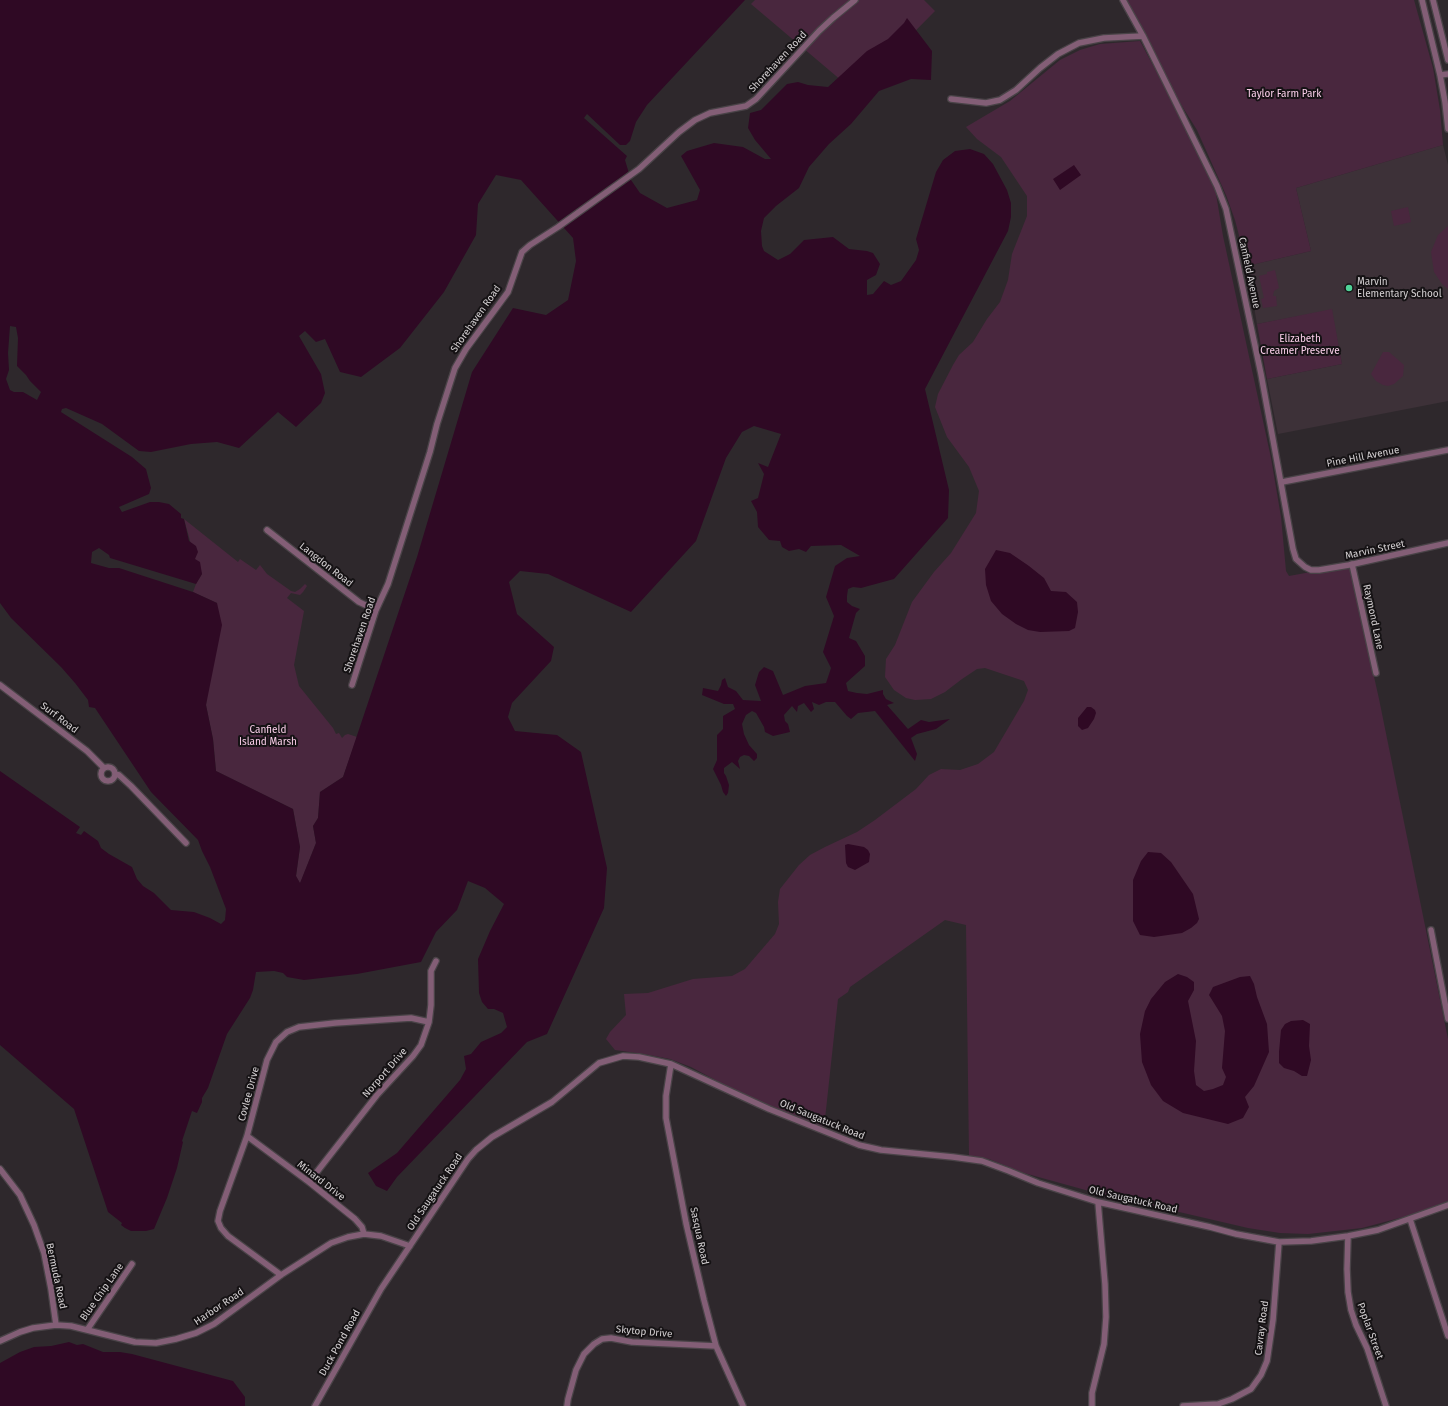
<!DOCTYPE html>
<html>
<head>
<meta charset="utf-8">
<style>
	body { margin:0 }
	canvas { display:block; background:#2e282c }
</style>
</head>
<body>
<canvas width="1448" height="1406"></canvas>
<script>
const g = document.querySelector('canvas').getContext('2d');
g.lineJoin = 'round';
function fillPath(path, color) { g.fillStyle = color; g.fill(path, 'evenodd'); }
const toPath = rows => new Path2D(rows.map(r => 'M' + r).join(''));
function stroke(path, color, width, dash) { g.strokeStyle = color; g.lineWidth = width; g.lineCap = dash ? 'butt' : 'round'; g.setLineDash(dash || []); g.stroke(path); }
function drawText(font, color, halo, rows, align = 'center') {
  g.font = font + ' "Fira Sans",sans-serif'; g.lineWidth = 4; g.setLineDash([]); g.textBaseline = 'middle'; g.strokeStyle = halo; g.fillStyle = color; for (const [text, x, y, turn = 0] of rows) {
    g.save(); g.translate(x, y); g.rotate((+turn || 0) * Math.PI / 180); g.textAlign = isNaN(turn) ? turn : align; if (halo) g.strokeText(text, 0, 0); g.fillText(text, 0, 0); g.restore();
  }
}
fillPath(toPath([
	[1443,145,1448,165,1448,401,1278,434,1267,379,1342,364,1331,310,1257,324,1247,266,1311,251,1296,188]
]), '#3d3138');
fillPath(toPath([
	[755,0,924,0,935,11,855,92,751,4],
	[1123,0,1414,0,1433,68,1440,110,1443,145,1296,188,1311,251,1247,266,1235,220,1226,195,1197,130,1167,82],
	[1140,41,1192,138,1215,188,1223,236,1271,458,1281,517,1286,571,1289,576,1349,565,1379,699,1448,1039,1448,1201,1407,1216,1362,1228,1308,1234,1280,1233,1248,1228,1089,1191,1024,1173,989,1159,969,1156,966,925,945,920,850,987,848,992,838,999,824,1128,786,1113,721,1083,691,1067,670,1059,644,1054,615,1050,606,1039,610,1032,626,1015,624,994,648,993,693,979,732,976,745,969,775,934,779,924,778,902,780,889,799,865,810,855,825,847,857,832,875,820,916,789,929,775,941,769,960,770,978,764,994,752,1024,701,1028,690,1024,681,985,668,977,669,962,679,945,692,931,699,915,700,906,698,894,690,885,677,886,659,895,645,912,602,934,572,951,553,976,513,979,491,969,467,947,437,935,407,938,394,953,365,959,355,973,342,987,319,1000,302,1008,280,1012,254,1027,216,1027,196,1001,157,977,139,966,127,1010,101,1060,60,1080,50,1100,44],
	[1408,207,1411,222,1394,226,1391,211],
	[1448,226,1448,289,1442,284,1434,272,1431,252,1438,235],
	[1275,270,1279,288,1274,291,1273,296,1276,296,1277,306,1263,308,1261,299,1264,298,1259,276,1267,274,1267,272],
	[1332,309,1342,364,1267,379,1257,324],
	[1383,352,1389,352,1404,365,1403,376,1394,384,1388,386,1383,385,1376,381,1371,374],
	[184,519,238,562,240,559,256,570,260,565,267,574,291,591,295,592,300,589,305,584,307,586,303,592,300,595,291,593,287,598,304,611,294,665,299,686,333,728,336,734,339,733,342,738,345,735,348,734,357,737,343,777,320,792,318,818,313,826,316,843,300,884,296,876,300,847,293,809,216,771,213,739,206,705,217,603,193,592,196,584,202,574,195,559]
]), '#49273e');
fillPath(toPath([
	[0,0,745,0,647,105,636,122,630,141,626,145,620,145,587,114,584,118,627,156,625,160,631,180,640,193,667,208,697,200,700,190,681,156,687,151,714,143,743,147,765,159,771,159,755,140,748,128,750,113,761,110,787,84,798,82,808,85,828,87,867,51,888,39,904,23,907,18,932,51,931,80,911,79,879,91,851,124,829,144,809,167,799,188,776,206,764,218,761,231,762,246,764,251,778,260,790,254,804,240,833,237,849,249,867,251,873,253,880,264,876,275,867,280,867,295,873,294,884,281,891,285,901,281,916,260,919,250,916,239,936,172,943,160,955,151,970,149,984,154,993,164,1007,190,1011,203,1011,217,1008,231,925,389,949,490,948,518,894,579,861,588,853,587,848,589,847,596,847,602,852,606,860,609,856,613,849,638,856,641,865,656,865,666,846,683,848,691,857,693,867,694,883,690,883,694,886,699,894,703,887,705,908,729,921,720,929,722,950,719,936,729,917,734,911,738,917,754,915,761,875,711,858,713,851,719,847,716,835,702,826,702,819,705,812,702,814,709,811,712,804,703,798,706,797,712,792,706,784,715,785,721,788,724,790,732,773,736,765,732,764,727,756,713,752,711,746,715,742,724,744,734,749,745,757,754,757,758,754,761,749,756,744,755,740,757,738,761,740,769,732,762,724,768,724,773,726,776,729,785,728,793,726,796,723,792,721,785,713,769,717,760,717,735,723,729,723,716,735,709,733,704,724,704,702,695,703,688,718,691,721,685,722,680,725,678,728,687,736,691,743,700,761,701,755,685,759,672,764,667,773,671,783,695,805,686,826,683,831,668,823,652,834,616,826,597,835,566,847,558,860,556,841,545,811,546,806,552,799,549,789,551,782,547,780,541,769,540,758,527,757,512,751,501,758,498,764,474,758,463,768,467,781,434,754,426,742,432,726,458,696,541,631,612,548,574,520,571,509,582,517,614,554,647,551,661,512,703,508,717,515,731,557,735,581,752,607,868,604,908,547,1034,527,1042,397,1177,387,1191,376,1186,368,1173,397,1153,460,1080,466,1069,464,1056,471,1054,481,1042,501,1033,507,1027,503,1013,494,1009,488,1009,482,1002,479,993,478,959,490,931,504,904,485,888,468,881,457,910,436,932,421,962,357,974,304,980,287,977,283,973,274,971,256,972,253,990,250,998,227,1034,208,1088,202,1098,202,1102,197,1113,192,1111,182,1141,183,1142,177,1168,167,1198,154,1229,146,1231,131,1231,125,1228,121,1225,122,1223,108,1212,74,1109,0,1045,0,771,80,827,76,833,81,835,84,831,98,841,101,848,109,854,132,867,137,879,143,886,154,893,171,910,194,912,210,918,221,924,225,920,226,909,210,867,202,851,198,840,151,792,95,708,89,707,88,700,75,683,61,667,11,618,0,603],
	[496,175,521,180,573,238,576,261,568,300,546,315,513,308,472,372,417,557,343,777,320,792,318,818,313,826,316,843,300,883,296,876,300,847,293,809,216,771,213,739,206,705,222,625,217,603,193,592,119,568,109,568,91,563,92,552,99,548,109,555,110,558,196,584,202,574,200,562,195,559,198,552,196,546,189,541,184,519,181,518,181,514,169,504,159,502,150,502,122,512,119,507,149,494,151,488,146,469,132,457,61,412,62,409,66,408,102,424,139,451,151,452,191,444,217,442,239,448,278,412,296,427,321,403,325,393,321,374,299,336,305,331,316,342,325,339,340,372,361,377,400,348,444,292,476,235,478,204],
	[1074,165,1081,175,1060,190,1053,179],
	[996,550,1010,553,1029,566,1044,578,1051,591,1066,592,1077,602,1078,612,1075,628,1069,631,1040,632,1028,630,1016,624,1002,614,991,601,986,585,985,569],
	[1087,707,1091,707,1095,710,1096,713,1094,719,1088,728,1082,730,1078,726,1078,718],
	[848,844,864,847,868,850,870,854,869,862,855,870,848,867,846,863,845,845],
	[1148,852,1161,853,1171,862,1193,894,1199,919,1197,923,1191,928,1182,933,1154,937,1140,935,1133,921,1133,880,1141,861],
	[1178,974,1187,977,1194,982,1194,990,1188,1001,1196,1041,1194,1071,1196,1085,1204,1091,1213,1089,1223,1085,1226,1077,1222,1068,1225,1031,1222,1016,1209,995,1213,987,1240,977,1250,976,1254,984,1257,997,1267,1024,1269,1052,1254,1086,1245,1097,1249,1107,1243,1118,1228,1124,1183,1113,1163,1101,1151,1085,1142,1062,1140,1034,1145,1011,1151,999,1165,982],
	[1303,1020,1310,1024,1309,1046,1311,1060,1307,1076,1302,1076,1294,1071,1284,1068,1279,1063,1279,1052,1281,1030,1285,1024,1291,1021],
	[69,1342,77,1345,83,1344,103,1352,120,1352,132,1354,233,1381,245,1397,245,1406,0,1406,0,1363,20,1352,34,1347,51,1346]
]), '#2f0924');
fillPath(toPath([
	[10,326,16,327,18,338,17,366,26,375,30,381,41,392,37,400,23,392,14,392,10,390,6,379,9,370,8,353]
]), '#2e282c');
const minor = toPath([
	[1123,0,1143,36,1217,186,1226,209,1261,374,1293,549,1296,559,1305,567,1311,570,1319,570,1349,565,1448,543],
	[1422,0,1440,75,1445,102,1448,129],
	[1433,0,1448,60],
	[1440,75,1448,74],
	[951,99,986,103,1000,100,1016,90,1040,68,1058,54,1079,43,1104,38,1143,36],
	[1282,482,1448,450],
	[267,530,359,602,376,610],
	[1352,564,1376,673],
	[0,685,87,751,104,768],
	[352,685,376,610,388,584,430,452,437,424,455,368,466,349,508,292,522,252,530,245,558,227,639,169,679,132,695,120,710,113,746,106,756,99,819,31,833,18,855,0],
	'101 774a7 7 0 1 1 14 0a7 7 0 1 1-14 0Z',
	[115,774,119,775,131,786,186,843],
	[1431,930,1448,1019],
	[671,1064,666,1096,666,1118,686,1223,704,1300,716,1346,743,1406],
	[247,1136,309,1182,355,1219,362,1227,364,1234,381,1236,410,1246],
	[0,1169,20,1195,34,1225,44,1253,51,1289,56,1325],
	[309,1182,377,1095,413,1056,421,1045,429,1022,431,1005,431,971,436,961],
	[1410,1219,1448,1336],
	[1348,1236,1347,1269,1348,1292,1351,1310,1356,1325,1367,1348,1386,1406],
	[281,1275,228,1236,221,1228,218,1221,220,1211,247,1136,267,1060,276,1042,287,1032,299,1027,335,1023,411,1018,429,1022],
	[87,1330,132,1264],
	[0,1341,20,1332,33,1328,56,1325,71,1326,135,1342,156,1343,176,1339,196,1333,214,1324,281,1275,331,1243,348,1237,364,1234],
	[315,1406,381,1289,468,1159,476,1150,492,1137,552,1102,599,1063,623,1056,639,1057,671,1064,769,1109,859,1145,881,1150,953,1157,982,1161,1009,1171,1038,1183,1098,1202,1210,1227,1236,1234,1279,1242,1311,1241,1348,1236,1378,1230,1448,1205],
	[567,1406,568,1399,576,1370,584,1354,594,1344,602,1339,611,1338,632,1342,716,1346],
	[1092,1406,1092,1393,1104,1344,1106,1317,1105,1284,1098,1202],
	[1183,1406,1218,1404,1232,1399,1251,1389,1261,1375,1267,1361,1273,1320,1279,1242]
]);
stroke(minor, '#494347', 8);
stroke(minor, '#835e76', 5.5);
for (const [x, y, r, color] of [
	[1349,288,4,"#50d398"]
]) { const dot = new Path2D(); dot.arc(x, y, r, 0, 2 * Math.PI); g.fillStyle = color; g.fill(dot); stroke(dot, '#151214', 1.5); }
drawText('10px', '#d4d0d2', '#151214', [
	["Shorehaven Road",778,62,-47],
	["Canfield Avenue",1249,273,78],
	["Shorehaven Road",476,319,-55],
	["Pine Hill Avenue",1363,457,-11],
	["Marvin Street",1375,550,-12],
	["Langdon Road",326,565,38],
	["Raymond Lane",1373,617,78],
	["Shorehaven Road",360,635,-71],
	["Surf Road",59,718,37],
	["Norport Drive",385,1073,-49],
	["Covlee Drive",249,1094,-75],
	["Old Saugatuck Road",822,1120,22],
	["Minard Drive",321,1181,38],
	["Old Saugatuck Road",435,1192,-56],
	["Old Saugatuck Road",1133,1200,13],
	["Sasqua Road",699,1236,78],
	["Bermuda Road",56,1276,78],
	["Blue Chip Lane",102,1292,-55],
	["Harbor Road",219,1307,-34],
	["Cavray Road",1262,1328,-83],
	["Poplar Street",1370,1331,70],
	["Skytop Drive",644,1332,5],
	["Duck Pond Road",340,1343,-61]
]);
drawText('10px', '#fbcfea', '#151214', [
	["Taylor Farm Park",1284,94],
	["Elizabeth",1300,339],
	["Creamer Preserve",1300,351],
	["Canfield",268,730],
	["Island Marsh",268,742]
]);
drawText('10px', '#d4d0d2', '#151214', [
	["Marvin",1357,282],
	["Elementary School",1357,294]
], 'left');
</script>
</body>
</html>
